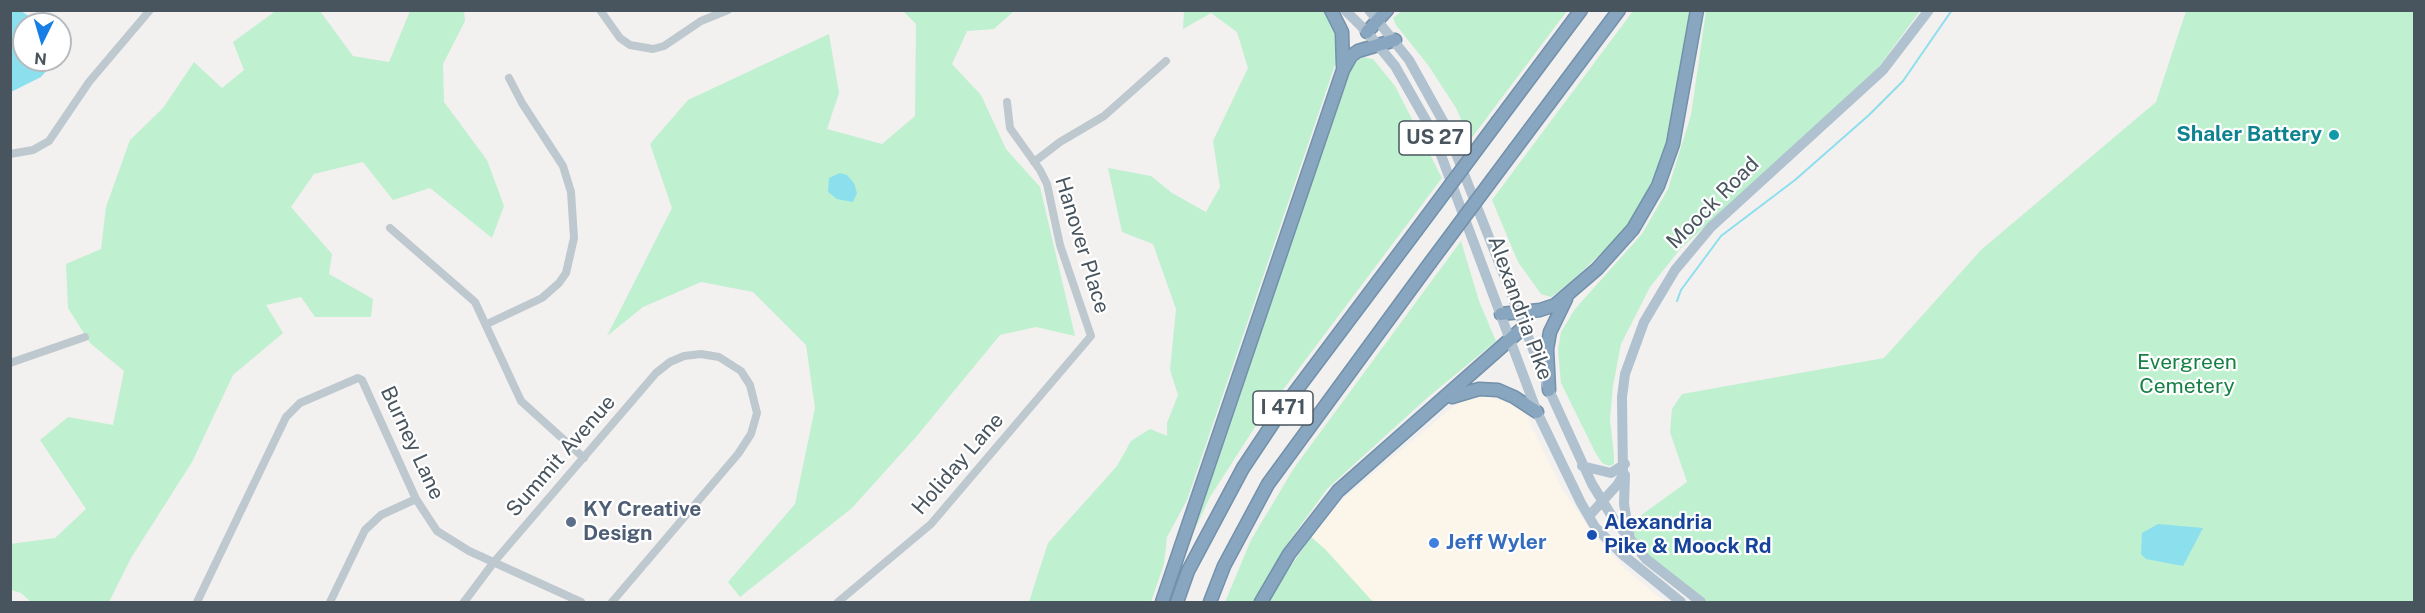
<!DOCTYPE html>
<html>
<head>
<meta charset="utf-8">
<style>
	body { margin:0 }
	#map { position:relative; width:2425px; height:613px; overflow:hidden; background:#f3f0f0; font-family:"Public Sans",sans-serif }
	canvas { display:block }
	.frame { position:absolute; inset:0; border:12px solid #48555e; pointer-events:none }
	.north { position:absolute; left:12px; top:12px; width:60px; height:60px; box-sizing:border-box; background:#fff; border:2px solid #b6bbbf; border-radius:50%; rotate:185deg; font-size:16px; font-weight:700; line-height:24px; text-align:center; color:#48555e }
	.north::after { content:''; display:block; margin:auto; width:21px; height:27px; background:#177ee5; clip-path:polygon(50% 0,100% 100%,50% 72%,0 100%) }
</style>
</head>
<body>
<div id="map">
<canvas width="2425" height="613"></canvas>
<div class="frame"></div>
<div class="north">N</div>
</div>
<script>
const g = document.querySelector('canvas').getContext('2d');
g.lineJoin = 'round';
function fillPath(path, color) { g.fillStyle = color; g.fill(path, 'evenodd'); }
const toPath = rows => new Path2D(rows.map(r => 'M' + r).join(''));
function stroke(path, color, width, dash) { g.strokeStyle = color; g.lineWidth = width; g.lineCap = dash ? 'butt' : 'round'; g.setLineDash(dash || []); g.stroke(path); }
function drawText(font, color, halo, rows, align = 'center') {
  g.font = font + ' "Public Sans",sans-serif'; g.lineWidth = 4.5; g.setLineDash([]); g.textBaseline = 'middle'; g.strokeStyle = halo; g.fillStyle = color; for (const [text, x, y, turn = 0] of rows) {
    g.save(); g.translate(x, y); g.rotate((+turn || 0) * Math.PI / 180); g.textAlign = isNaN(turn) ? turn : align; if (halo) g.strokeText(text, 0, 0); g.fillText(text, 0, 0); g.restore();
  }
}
fillPath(toPath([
	[1486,396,1518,406,1526,415,1562,489,1594,535,1625,569,1665,602,1373,602,1311,537,1342,500,1454,406,1472,397]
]), '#fcf6ea');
fillPath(toPath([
	[277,10,320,11,353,56,389,62,410,11,464,11,465,21,443,64,444,102,487,160,504,206,492,238,430,188,393,200,363,162,314,174,291,207,332,254,329,274,373,299,371,317,315,317,301,297,266,305,283,333,233,375,192,462,131,558,109,602,31,602,21,593,11,590,10,544,55,538,86,509,40,440,68,417,113,425,124,371,90,343,68,308,66,264,101,249,106,207,130,140,163,108,194,62,222,88,244,70,233,42],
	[1403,10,1567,10,1567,11,1470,140,1456,108,1428,65,1396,25,1393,18],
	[903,11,1014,11,994,29,967,31,952,64,981,95,1006,149,1040,187,1075,336,1036,327,1000,335,916,437,852,508,740,597,728,582,795,504,815,408,806,345,753,292,701,282,643,307,607,336,672,208,650,144,688,100,829,34,839,93,827,129,882,144,915,116,916,24],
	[1184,11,1323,11,1335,28,1339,46,1335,65,1187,500,1167,537,1164,564,1151,602,1029,602,1048,543,1117,466,1131,441,1150,429,1167,436,1167,423,1178,395,1170,370,1176,309,1153,244,1122,232,1108,168,1151,176,1172,193,1206,212,1220,187,1213,141,1248,68,1237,32,1211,13,1183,29],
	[1633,11,1692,11,1669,139,1654,182,1623,232,1571,282,1551,297,1541,294,1518,262,1492,200],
	[1706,11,1920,11,1869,80,1681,248,1650,287,1621,344,1613,386,1610,419,1614,455,1614,464,1609,466,1602,463,1595,452,1561,383,1558,350,1561,332,1575,309,1642,234,1668,189,1691,115],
	[2186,11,2414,11,2414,602,1701,602,1630,540,1629,524,1687,482,1670,432,1672,409,1682,394,1884,358,1981,250,2156,102],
	[1362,57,1373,59,1395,86,1442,178,1255,427,1210,497,1179,563,1338,97,1353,65],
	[1461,241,1479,301,1496,341,1427,398,1327,489,1290,540,1253,602,1225,602,1251,540,1294,468],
	[1311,537,1325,549,1373,602,1269,602,1279,583]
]), '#bff0cf');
fillPath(toPath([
	[11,10,21,11,41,24,24,24,24,60,56,60,41,77,11,92],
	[840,173,847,175,854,183,857,193,853,202,837,199,828,192,829,178],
	[2158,524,2203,528,2183,566,2146,559,2141,554,2142,533]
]), '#8cdfed');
stroke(toPath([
	[1677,301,1681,290,1721,236,1795,180,1869,115,1903,81,1952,10]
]), '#8cdfed', 2);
const highway = toPath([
	[1331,10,1342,32,1343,66],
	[1367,32,1387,10],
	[1498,121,1581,10],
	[1515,149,1619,10],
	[1501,314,1540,310,1555,305,1597,269,1633,229,1658,186,1673,144,1697,10],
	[1549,390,1547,349,1550,332,1566,299],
	[1452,397,1479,389,1498,390,1514,397,1537,412],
	[1162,602,1343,70,1351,56,1358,51,1395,40],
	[1177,602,1188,571,1243,468,1283,408,1416,231],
	[1210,602,1224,566,1268,484,1430,263],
	[1261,602,1289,554,1338,491,1524,327]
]);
stroke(highway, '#7391ab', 15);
stroke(toPath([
	[600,10,620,38,630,45,653,49,664,46,701,21,728,10],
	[10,154,33,150,49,141,89,82,150,10],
	[1034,162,1060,142,1104,116,1166,61],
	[390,228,475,302,521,401,584,458],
	[487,324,542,298,559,283,566,273,574,238,571,192,563,166,522,103,509,78],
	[10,363,85,337],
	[197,602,286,417,300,403,358,378,362,380,416,499,437,531,469,551,581,602],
	[330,602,365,530,381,515,416,499],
	[464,602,494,562,656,373,670,362,684,356,701,354,719,357,741,371,750,385,757,413,751,434,738,454,612,602],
	[838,602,931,524,1091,336,1060,245,1047,184,1040,170,1010,128,1007,102]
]), '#bec8cf', 8);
stroke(toPath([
	[1345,10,1367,32,1395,66,1432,131,1537,412,1581,503,1595,527,1622,554,1681,602],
	[1369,10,1409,60,1444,123,1549,390,1592,484,1613,518,1646,559,1701,602],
	[1582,466,1611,473,1625,464],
	[1625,475,1624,504,1630,540],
	[1589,516,1618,484,1623,475,1622,397,1625,374,1644,322,1675,270,1711,227,1883,70,1929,10]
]), '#b0c1cf', 10);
stroke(highway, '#88a6bf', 12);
const highwayBridge = toPath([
	[1416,231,1498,121],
	[1430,263,1515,149]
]);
stroke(highwayBridge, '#7391ab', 15, []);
stroke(highwayBridge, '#88a6bf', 12);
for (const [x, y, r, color] of [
	[2334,135,6,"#0f9aa8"],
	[571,522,6,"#5c6f8a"],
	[1592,535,6,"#1a4fb4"],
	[1434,543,6,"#3f7fe0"]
]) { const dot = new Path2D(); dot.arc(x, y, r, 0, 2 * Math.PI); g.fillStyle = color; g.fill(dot); stroke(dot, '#fff', 2); }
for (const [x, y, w] of [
	[1435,138,72],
	[1283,408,60]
]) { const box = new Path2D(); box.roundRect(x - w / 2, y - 17, w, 34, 4.5); g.fillStyle = '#fff'; g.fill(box); stroke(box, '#48555e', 1.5); }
drawText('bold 20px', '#48555e', null, [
	["US 27",1435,138],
	["I 471",1283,408]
]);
drawText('bold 21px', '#0d838f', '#fff', [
	["Shaler Battery",2322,135]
], 'right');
drawText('21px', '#48555e', '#fff', [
	["Moock Road",1713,203,-45],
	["Hanover Place",1082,245,73],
	["Alexandria Pike",1520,308,70],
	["Burney Lane",412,443,65],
	["Summit Avenue",561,456,-49],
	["Holiday Lane",958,464,-49]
]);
drawText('21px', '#168145', '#fff', [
	["Evergreen",2187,363],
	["Cemetery",2187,387]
]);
drawText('bold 21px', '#4e5e75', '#fff', [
	["KY Creative",583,510],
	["Design",583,534]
], 'left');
drawText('bold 21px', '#164399', '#fff', [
	["Alexandria",1604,523],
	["Pike & Moock Rd",1604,547]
], 'left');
drawText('bold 21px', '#366cbe', '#fff', [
	["Jeff Wyler",1446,543]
], 'left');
</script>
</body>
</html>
